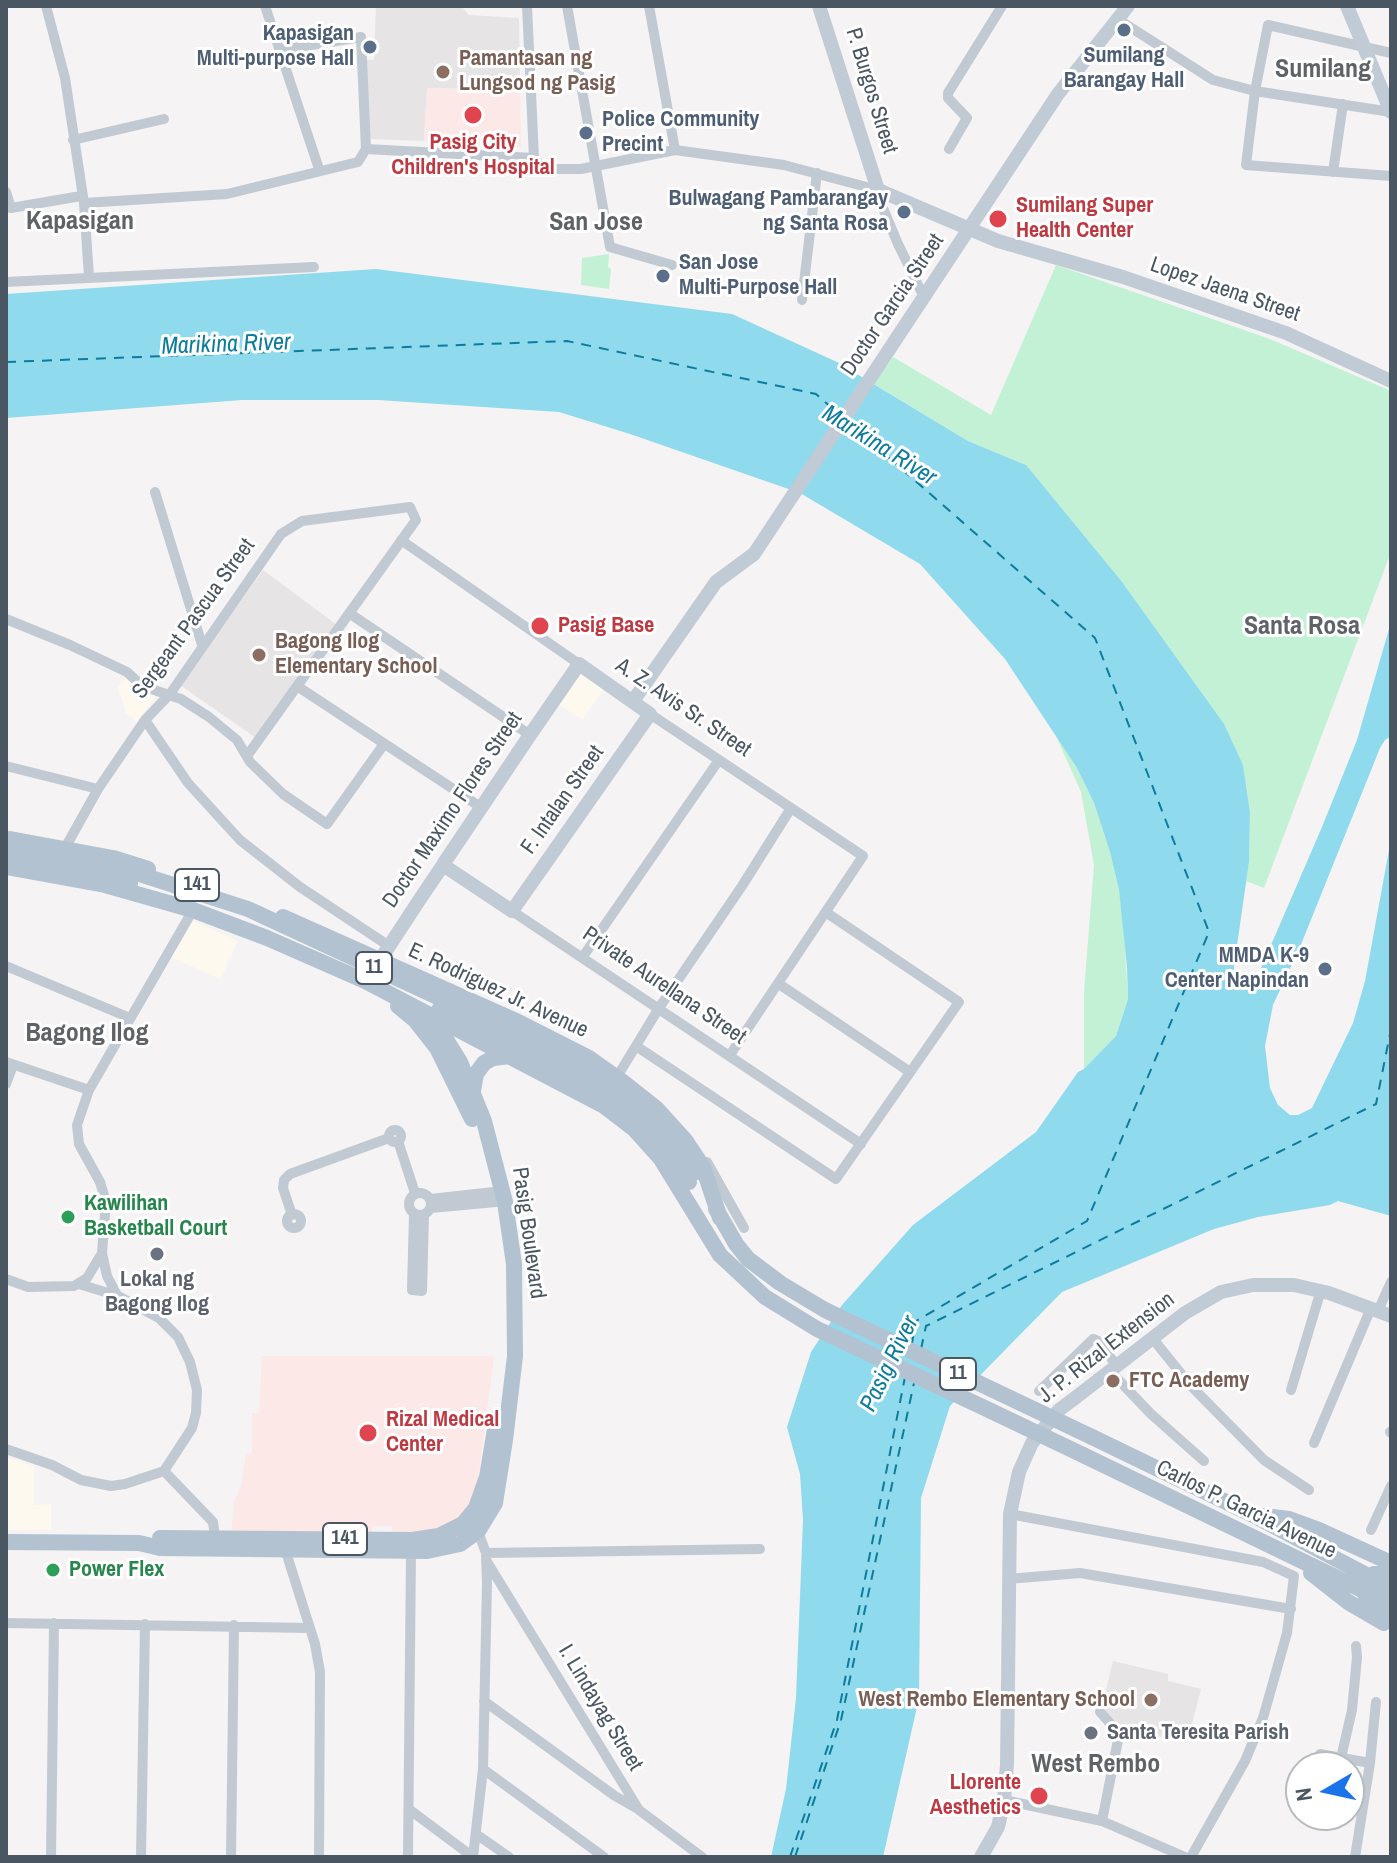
<!DOCTYPE html>
<html>
<head>
<meta charset="utf-8">
<style>
	body { margin:0 }
	#map { position:relative; width:1397px; height:1863px; overflow:hidden; background:#f5f3f3; font-family:"Archivo Narrow",sans-serif }
	canvas { display:block }
	.frame { position:absolute; inset:0; border:8px solid #4a5661; pointer-events:none }
	.north { position:absolute; left:1285px; top:1751px; width:80px; height:80px; box-sizing:border-box; background:#fff; border:2px solid #b7bbc0; border-radius:50%; rotate:261deg; font-size:22px; font-weight:700; line-height:32px; text-align:center; color:#4a5661 }
	.north::after { content:''; display:block; margin:auto; width:28px; height:36px; background:#1a73e8; clip-path:polygon(50% 0,100% 100%,50% 72%,0 100%) }
</style>
</head>
<body>
<div id="map">
<canvas width="1397" height="1863"></canvas>
<div class="frame"></div>
<div class="north">N</div>
</div>
<script>
const g = document.querySelector('canvas').getContext('2d');
g.lineJoin = 'round';
function fillPath(path, color) { g.fillStyle = color; g.fill(path, 'evenodd'); }
const toPath = rows => new Path2D(rows.map(r => 'M' + r).join(''));
function stroke(path, color, width, dash) { g.strokeStyle = color; g.lineWidth = width; g.lineCap = dash ? 'butt' : 'round'; g.setLineDash(dash || []); g.stroke(path); }
function drawText(font, color, halo, rows, align = 'center') {
  g.font = font + ' "Archivo Narrow",sans-serif'; g.lineWidth = 6; g.setLineDash([]); g.textBaseline = 'middle'; g.strokeStyle = halo; g.fillStyle = color; for (const [text, x, y, turn = 0] of rows) {
    g.save(); g.translate(x, y); g.rotate((+turn || 0) * Math.PI / 180); g.textAlign = isNaN(turn) ? turn : align; if (halo) g.strokeText(text, 0, 0); g.fillText(text, 0, 0); g.restore();
  }
}
fillPath(toPath([
	[580,674,604,689,582,720,557,703],
	[126,677,156,696,137,722,126,713,118,687],
	[191,920,238,941,221,979,170,957],
	[6,1457,34,1466,34,1505,51,1504,51,1530,6,1530]
]), '#fdf9ef');
fillPath(toPath([
	[376,6,461,6,469,15,519,18,520,85,512,90,427,88,424,141,370,139,366,60,374,60],
	[263,570,337,625,256,738,180,685],
	[1113,1661,1168,1674,1168,1681,1201,1689,1187,1743,1119,1727,1101,1711]
]), '#e6e4e5');
fillPath(toPath([
	[520,85,521,147,424,141,427,88,512,90],
	[262,1356,494,1356,477,1487,473,1499,460,1517,443,1530,392,1536,392,1526,372,1526,372,1536,231,1534,234,1502,241,1486,246,1454,252,1453,252,1413,259,1413]
]), '#fce8e6');
fillPath(toPath([
	[609,254,608,267,611,269,609,289,581,285,582,258],
	[1056,265,1270,339,1391,391,1391,552,1264,888,1246,881,1249,862,1250,811,1243,765,1026,465,968,441,874,384,893,357,991,415],
	[1056,736,1077,768,1094,803,1110,852,1119,890,1124,929,1128,999,1116,1036,1084,1070,1084,992,1094,865,1081,792]
]), '#c3f1d5');
fillPath(toPath([
	[376,269,732,314,837,362,968,441,1026,465,1122,582,1224,724,1243,765,1250,812,1249,862,1234,966,1235,977,1242,984,1255,982,1322,827,1357,740,1391,622,1391,736,1385,740,1380,748,1300,947,1273,1005,1265,1046,1270,1088,1278,1105,1290,1115,1298,1115,1312,1108,1353,1023,1365,981,1391,839,1391,1216,1338,1201,1330,1205,1258,1217,1214,1229,1062,1292,950,1406,921,1498,919,1698,883,1857,771,1857,786,1789,796,1698,803,1520,800,1474,787,1427,811,1352,842,1305,913,1225,1036,1132,1078,1072,1084,1069,1116,1036,1128,999,1127,967,1119,890,1110,852,1094,803,1077,768,1005,659,920,564,800,493,630,434,559,412,378,400,242,400,6,418,6,294]
]), '#90daee');
stroke(toPath([
	[6,362,567,341,816,394,840,415],
	[848,422,1095,638,1209,932,1087,1221,916,1321,912,1343],
	[921,1349,926,1326,1376,1104,1391,1029],
	[790,1857,837,1720,905,1377],
	[795,1857,841,1720,914,1383]
]), '#0c7c9b', 2, [10, 8]);
stroke(toPath([
	[46,6,65,78,84,203,89,277],
	[265,6,319,169],
	[527,6,534,158],
	[567,6,610,247,672,265],
	[649,6,675,150],
	[1119,20,1213,80,1255,91,1391,112],
	[1391,53,1268,25,1255,91,1246,165,1391,176],
	[73,140,164,119],
	[366,149,534,158],
	[949,149,967,118,948,98,948,93,1002,6],
	[534,158,541,165,554,169,581,169,675,150,784,165,878,190],
	[1333,172,1343,104],
	[6,192,11,208,81,196],
	[877,194,898,244,921,291],
	[84,203,227,194,358,162,366,149,361,37,280,50],
	[6,282,314,267],
	[802,300,817,173],
	[155,492,202,645],
	[401,540,579,664],
	[349,613,530,735],
	[6,619,70,645,127,672,142,686,181,699,209,717,237,740,250,762,283,794,327,824,384,744],
	[297,686,482,808],
	[650,714,863,856,730,1055],
	[145,720,188,783,240,840,300,887,389,946],
	[6,766,98,789],
	[65,848,98,789,145,720,170,694,281,534,302,521,410,507,416,520,247,756],
	[512,911,861,1144],
	[582,958,719,760],
	[6,966,130,1018],
	[779,984,910,1072],
	[636,1046,836,1179,959,1002,827,913],
	[6,1062,89,1090],
	[620,1072,659,1008,742,886,791,808],
	[6,1084,13,1065],
	'389 1136a6 6 0 1 1 12 0a6 6 0 1 1-12 0Z',
	[398,1141,415,1193],
	[707,1162,744,1228],
	'409 1204a11 11 0 1 1 22 0a11 11 0 1 1-22 0Z',
	[430,1199,494,1192],
	[431,1208,496,1202],
	[414,1214,412,1290,422,1291,424,1215],
	'287 1221a7 7 0 1 1 14 0a7 7 0 1 1-14 0Z',
	[292,1215,283,1188,284,1180,290,1174,389,1138],
	[6,1279,28,1287,74,1286,87,1278,102,1253],
	[117,1295,107,1276,102,1253,106,1202,100,1182,79,1144,77,1125,89,1090,193,910],
	[1378,1311,1391,1282],
	[1153,1339,1191,1386,1264,1460,1309,1490],
	[1110,1371,1151,1414,1204,1461],
	[1291,1390,1321,1290],
	[1039,1391,1093,1339,1098,1341,1117,1366],
	[1390,1432,1391,1433],
	[1314,1443,1371,1308],
	[6,1449,52,1465,81,1480,111,1486,125,1484,164,1471,192,1428,196,1413,197,1390,190,1362,178,1337,159,1318,118,1296,79,1284],
	[164,1471,213,1522,215,1537],
	[1010,1514,1263,1562,1294,1576,1287,1633,1263,1718,1245,1761,1191,1857],
	[1371,1530,1391,1486],
	[285,1549,315,1644,320,1672,319,1857],
	[486,1553,760,1549],
	[486,1560,639,1810,702,1857],
	[1008,1579,1080,1573,1291,1609],
	[6,1623,310,1628],
	[484,1701,615,1796,638,1809],
	[1100,1712,1118,1732,1118,1740,1102,1821],
	[1320,1754,1370,1763],
	[1341,1758,1352,1710,1357,1657,1356,1646],
	[483,1769,604,1857],
	[1004,1800,1102,1821,1185,1857],
	[410,1810,473,1857],
	[476,1834,509,1857],
	[51,1857,54,1623],
	[141,1857,145,1624],
	[231,1857,234,1625],
	[408,1857,411,1552],
	[473,1857,483,1769,487,1583,486,1553,477,1529],
	[1355,1857,1370,1763,1376,1702]
]), '#c1cad2', 10);
stroke(toPath([
	[819,6,878,190,998,241,1123,277,1286,333,1391,381],
	[1347,6,1391,112],
	[633,701,716,582,754,554,1058,94,1128,6],
	[375,966,380,960,422,896,443,865,444,863,530,735,579,664,650,714,512,911,443,865],
	[981,1857,998,1827,1004,1800,1007,1765,1010,1514,1019,1472,1032,1443,1059,1410,1075,1398,1185,1313,1221,1292,1253,1285,1294,1285,1329,1293,1391,1316]
]), '#c1cbd6', 14);
stroke(toPath([
	[10,839,113,858,148,869],
	[6,867,105,885,193,910,267,938,365,981,604,1106,634,1129,661,1159,720,1255,765,1297,817,1329,991,1411],
	[283,917,514,1020,589,1058,623,1082,657,1109,685,1140,703,1167,720,1218],
	[398,1006,415,1020,437,1048,472,1119],
	[473,1091,476,1074,484,1063,493,1058,510,1056],
	[716,1209,736,1244,748,1259,780,1283,825,1310],
	[1092,1437,1251,1514,1391,1588],
	[1083,1455,1391,1604],
	[1264,1516,1289,1519,1319,1530,1391,1563],
	[160,1538,412,1540,439,1536,463,1524,476,1508,487,1477,497,1417],
	[6,1542,139,1543,160,1548,427,1551,460,1544,478,1531,495,1503,505,1440,515,1356,514,1264,505,1202,484,1121,460,1062,432,1017],
	[1311,1573,1348,1602,1384,1623]
]), '#b3c2d1', 16);
stroke(toPath([
	[6,845,136,873,248,909,584,1065,652,1113,698,1172],
	[6,857,130,883],
	[439,1010,579,1076,610,1097,643,1121,671,1151,689,1182],
	[825,1310,1092,1437],
	[991,1411,1083,1455],
	[1391,1574,1374,1574,1367,1583,1365,1593,1367,1603,1373,1610,1391,1619]
]), '#b3c2d1', 16);
for (const [x, y, r, color] of [
	[1124,30,8,"#5c6f8a"],
	[370,47,8,"#5c6f8a"],
	[443,72,8,"#8d6e63"],
	[473,115,10,"#e0444e"],
	[586,133,8,"#5c6f8a"],
	[904,212,8,"#5c6f8a"],
	[998,219,10,"#e0444e"],
	[663,276,8,"#5c6f8a"],
	[540,626,10,"#e0444e"],
	[259,655,8,"#8d6e63"],
	[1325,969,8,"#5c6f8a"],
	[68,1217,8,"#2e9e5b"],
	[157,1254,8,"#6b7280"],
	[1113,1381,8,"#8d6e63"],
	[368,1433,10,"#e0444e"],
	[53,1570,8,"#2e9e5b"],
	[1151,1700,8,"#8d6e63"],
	[1091,1733,8,"#6b7280"],
	[1039,1796,10,"#e0444e"]
]) { const dot = new Path2D(); dot.arc(x, y, r, 0, 2 * Math.PI); g.fillStyle = color; g.fill(dot); stroke(dot, '#fff', 3); }
for (const [x, y, w] of [
	[197,885,44],
	[374,968,36],
	[958,1374,36],
	[345,1539,44]
]) { const box = new Path2D(); box.roundRect(x - w / 2, y - 16, w, 32, 6); g.fillStyle = '#fff'; g.fill(box); stroke(box, '#4a5661', 2); }
drawText('bold 20px', '#4a5661', null, [
	["141",197,885],
	["11",374,968],
	["11",958,1374],
	["141",345,1539]
]);
drawText('bold 22px', '#4e5e75', '#fff', [
	["Kapasigan",354,34],
	["Multi-purpose Hall",354,59],
	["Sumilang",1124,56,"center"],
	["Barangay Hall",1124,81,"center"],
	["Police Community",602,120,"left"],
	["Precint",602,145,"left"],
	["Bulwagang Pambarangay",888,199],
	["ng Santa Rosa",888,224],
	["San Jose",679,263,"left"],
	["Multi-Purpose Hall",679,288,"left"],
	["MMDA K-9",1309,956],
	["Center Napindan",1309,981]
], 'right');
drawText('bold 22px', '#785e54', '#fff', [
	["Pamantasan ng",459,59],
	["Lungsod ng Pasig",459,84],
	["Bagong Ilog",275,642],
	["Elementary School",275,667],
	["FTC Academy",1129,1381],
	["West Rembo Elementary School",1135,1700,"right"]
], 'left');
drawText('22px', '#4a5661', '#fff', [
	["P. Burgos Street",871,91,73],
	["Lopez Jaena Street",1225,290,19],
	["Doctor Garcia Street",893,305,-56],
	["Sergeant Pascua Street",194,619,-54],
	["A. Z. Avis Sr. Street",683,708,34],
	["F. Intalan Street",563,800,-55],
	["Doctor Maximo Flores Street",453,810,-56],
	["Private Aurellana Street",664,986,34],
	["E. Rodriguez Jr. Avenue",498,991,25],
	["Pasig Boulevard",528,1233,82],
	["J. P. Rizal Extension",1107,1348,-38],
	["Carlos P. Garcia Avenue",1246,1510,26],
	["I. Lindayag Street",600,1708,59]
]);
drawText('bold 22px', '#be3a42', '#fff', [
	["Pasig City",473,143,"center"],
	["Children's Hospital",473,168,"center"],
	["Sumilang Super",1016,206],
	["Health Center",1016,231],
	["Pasig Base",558,626],
	["Rizal Medical",386,1420],
	["Center",386,1445],
	["Llorente",1021,1783,"right"],
	["Aesthetics",1021,1808,"right"]
], 'left');
drawText('bold 22px', '#27864d', '#fff', [
	["Kawilihan",84,1204],
	["Basketball Court",84,1229],
	["Power Flex",69,1570]
], 'left');
drawText('bold 22px', '#5b616d', '#fff', [
	["Lokal ng",157,1280],
	["Bagong Ilog",157,1305],
	["Santa Teresita Parish",1107,1733,"left"]
]);
drawText('italic 24px', '#0c7c9b', '#fff', [
	["Marikina River",226,345,-2],
	["Marikina River",879,446,32],
	["Pasig River",890,1364,-64]
]);
drawText('bold 26px', '#5f6368', '#fff', [
	["Sumilang",1323,70],
	["Kapasigan",80,222],
	["San Jose",596,223],
	["Santa Rosa",1302,627],
	["Bagong Ilog",87,1034],
	["West Rembo",1096,1765]
]);
</script>
</body>
</html>
